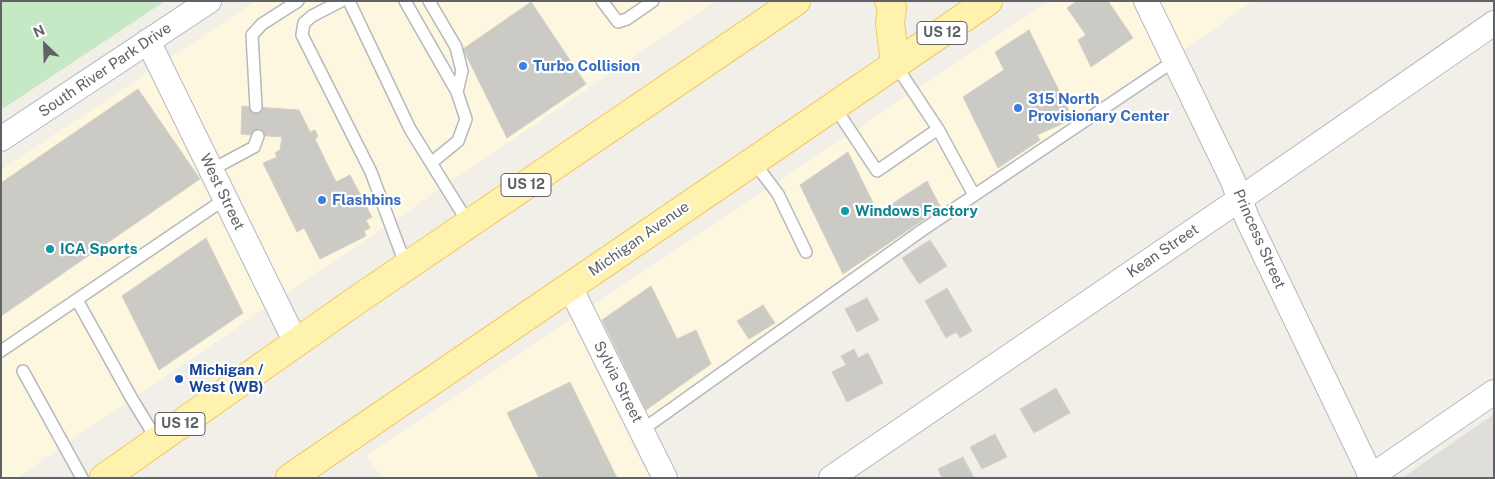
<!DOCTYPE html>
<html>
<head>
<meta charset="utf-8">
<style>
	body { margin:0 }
	#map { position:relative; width:1495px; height:479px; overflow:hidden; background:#f1efe8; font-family:"Public Sans",sans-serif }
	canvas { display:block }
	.frame { position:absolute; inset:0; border:2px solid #5f6368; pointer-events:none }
	.north { position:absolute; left:20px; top:20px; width:50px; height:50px; -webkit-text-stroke:4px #fff; paint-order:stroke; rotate:336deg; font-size:14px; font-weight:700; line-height:20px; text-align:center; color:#5f6368 }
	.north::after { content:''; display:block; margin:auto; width:18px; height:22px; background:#5f6368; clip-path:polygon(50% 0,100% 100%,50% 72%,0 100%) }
</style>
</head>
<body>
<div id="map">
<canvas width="1495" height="479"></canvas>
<div class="frame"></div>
<div class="north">N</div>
</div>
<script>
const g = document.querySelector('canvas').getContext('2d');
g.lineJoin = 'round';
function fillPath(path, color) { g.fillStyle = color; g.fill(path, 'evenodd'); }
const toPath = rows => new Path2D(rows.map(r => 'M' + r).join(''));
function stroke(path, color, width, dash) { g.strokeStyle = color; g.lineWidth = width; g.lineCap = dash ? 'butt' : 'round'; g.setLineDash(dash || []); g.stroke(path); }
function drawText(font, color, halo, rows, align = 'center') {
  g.font = font + ' "Public Sans",sans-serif'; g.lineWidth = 4.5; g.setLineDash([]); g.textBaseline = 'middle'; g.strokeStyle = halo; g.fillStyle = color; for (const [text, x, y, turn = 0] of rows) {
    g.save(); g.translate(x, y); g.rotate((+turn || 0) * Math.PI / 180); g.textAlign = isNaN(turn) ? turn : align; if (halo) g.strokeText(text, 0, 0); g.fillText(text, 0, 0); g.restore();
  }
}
fillPath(toPath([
	[255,1,716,1,16,478,1,478,1,170],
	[1050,1,1253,1,630,440,650,478,382,478,367,455]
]), '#fef7e0');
fillPath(toPath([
	[1494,414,1494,478,1402,478]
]), '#e0deda');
fillPath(toPath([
	[1,1,165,1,1,110]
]), '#c5e8c5');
const building = toPath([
	[1077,1,1108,1,1133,38,1091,67,1078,40,1086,35,1067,8,1077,1],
	[531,2,586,84,507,138,463,49,531,2],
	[1029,30,1073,119,1037,135,1040,140,998,168,963,97,1004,70,995,52,1029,30],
	[138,89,200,179,1,316,1,183,138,89],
	[242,106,299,110,310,132,315,130,318,137,315,139,336,182,350,175,372,217,366,220,370,228,364,231,366,236,320,259,304,228,297,232,263,163,277,157,275,153,280,150,282,137,241,134,242,106],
	[848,152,878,213,927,181,941,208,843,274,800,185,848,152],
	[206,238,243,313,159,370,122,296,206,238],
	[930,240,947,266,919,284,902,258,930,240],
	[651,286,677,339,696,330,711,364,646,410,602,320,651,286],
	[947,288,972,331,960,338,956,332,946,338,925,301,947,288],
	[867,298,879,320,857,332,845,309,867,298],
	[763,305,775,323,749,339,737,321,763,305],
	[854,349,858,358,868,353,883,383,847,402,832,372,846,365,841,356,854,349],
	[570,382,617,478,539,478,507,413,570,382],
	[1056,388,1070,413,1034,433,1020,409,1056,388],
	[995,434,1007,457,982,469,970,447,995,434],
	[963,457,974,478,942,478,938,469,963,457]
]);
fillPath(building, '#cccac5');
stroke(building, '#d6d1c6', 1);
const lane = toPath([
	[341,1,312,16,304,23,302,35,371,172,406,266],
	[349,1,410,129,469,224],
	[405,1,457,92,466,119,458,141,431,163],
	[429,1,456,47,462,71,457,92],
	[602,1,618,22,627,19,653,1],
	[895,64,938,129],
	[834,106,877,171,938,129,974,195],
	[256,107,252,35,262,24,298,1],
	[753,161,778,194,806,252],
	[211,170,254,147,258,136],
	[77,300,132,399,157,440],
	[1,351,225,199],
	[23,371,82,478],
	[642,430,921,231,1174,61]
]);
const street = toPath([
	[1146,1,1232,179,1247,218,1371,476],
	[148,41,296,343],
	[1,139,209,1],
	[570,287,665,478],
	[831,478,1240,199,1494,23],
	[1369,478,1494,392]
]);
const primary = toPath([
	[889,1,892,8,890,23,895,64],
	[104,478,354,302,796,1],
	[290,478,988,1]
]);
stroke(lane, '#b5b8bc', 14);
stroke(street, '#b5b8bc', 26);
stroke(primary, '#f2c960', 30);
stroke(lane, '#fff', 11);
stroke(street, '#fff', 24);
stroke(primary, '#fff2af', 28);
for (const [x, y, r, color] of [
	[523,66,5,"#3f7fe0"],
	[1018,108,5,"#3f7fe0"],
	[322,200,5,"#3f7fe0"],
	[845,211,5,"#0f9aa8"],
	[50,249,5,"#0f9aa8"],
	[179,379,5,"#1a4fb4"]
]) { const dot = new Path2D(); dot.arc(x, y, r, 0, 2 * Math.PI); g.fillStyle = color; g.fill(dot); stroke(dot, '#fff', 2); }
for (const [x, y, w] of [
	[942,33,50],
	[526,185,50],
	[180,424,50]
]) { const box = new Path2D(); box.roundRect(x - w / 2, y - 11.5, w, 23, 4); g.fillStyle = '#fff'; g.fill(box); stroke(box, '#5f6368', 1); }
drawText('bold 14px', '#5f6368', null, [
	["US 12",942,33],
	["US 12",526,185],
	["US 12",180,424]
]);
drawText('bold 15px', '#366cbe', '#fff', [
	["Turbo Collision",533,66],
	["315 North",1028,99],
	["Provisionary Center",1028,116],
	["Flashbins",332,200]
], 'left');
drawText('15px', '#5f6368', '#fff', [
	["South River Park Drive",105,70,-34],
	["West Street",222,192,64],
	["Michigan Avenue",639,239,-35],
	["Princess Street",1259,239,66],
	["Kean Street",1163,251,-34],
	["Sylvia Street",618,382,63]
]);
drawText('bold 15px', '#0d838f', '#fff', [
	["Windows Factory",855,211],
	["ICA Sports",60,249]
], 'left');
drawText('bold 15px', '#164399', '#fff', [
	["Michigan /",189,370],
	["West (WB)",189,387]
], 'left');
</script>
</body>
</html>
